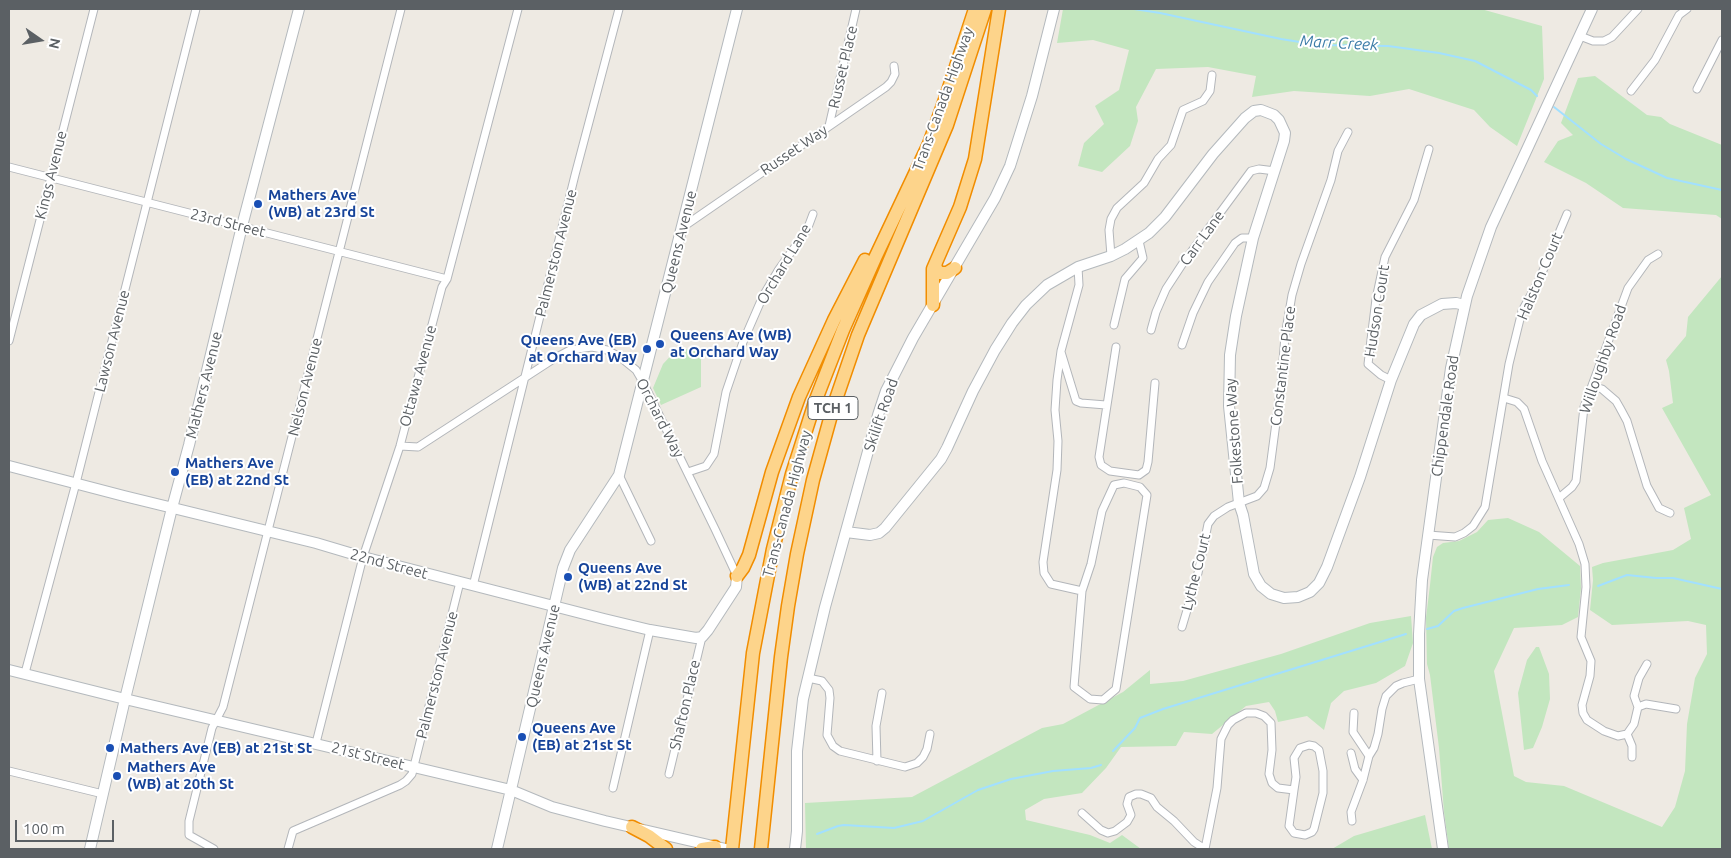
<!DOCTYPE html>
<html>
<head>
<meta charset="utf-8">
<style>
	body { margin:0 }
	#map { position:relative; width:1731px; height:858px; overflow:hidden; background:#eeeae3; font-family:Ubuntu,sans-serif }
	canvas { display:block }
	.frame { position:absolute; inset:0; border:10px solid #5b6064; pointer-events:none }
	.north { position:absolute; left:15px; top:15px; width:50px; height:50px; -webkit-text-stroke:4px #fff; paint-order:stroke; rotate:103deg; font-size:14px; font-weight:700; line-height:20px; text-align:center; color:#5b6064 }
	.north::after { content:''; display:block; margin:auto; width:18px; height:22px; background:#5b6064; clip-path:polygon(50% 0,100% 100%,50% 72%,0 100%) }
	.scale { position:absolute; left:15px; top:820px; width:99px; height:22px; box-sizing:border-box; border:2px solid #5b6064; border-top:0; padding-left:6px; font-size:15px; line-height:18px; white-space:nowrap; color:#5b6064; -webkit-text-stroke:4px #fff; paint-order:stroke }
</style>
</head>
<body>
<div id="map">
<canvas width="1731" height="858"></canvas>
<div class="frame"></div>
<div class="north">N</div>
<div class="scale">100 m</div>
</div>
<script>
const g = document.querySelector('canvas').getContext('2d');
g.lineJoin = 'round';
function fillPath(path, color) { g.fillStyle = color; g.fill(path, 'evenodd'); }
const toPath = rows => new Path2D(rows.map(r => 'M' + r).join(''));
function stroke(path, color, width, dash) { g.strokeStyle = color; g.lineWidth = width; g.lineCap = dash ? 'butt' : 'round'; g.setLineDash(dash || []); g.stroke(path); }
function drawText(font, color, halo, rows, align = 'center') {
  g.font = font + ' Ubuntu,sans-serif'; g.lineWidth = 4; g.setLineDash([]); g.textBaseline = 'middle'; g.strokeStyle = halo; g.fillStyle = color; for (const [text, x, y, turn = 0] of rows) {
    g.save(); g.translate(x, y); g.rotate((+turn || 0) * Math.PI / 180); g.textAlign = isNaN(turn) ? turn : align; if (halo) g.strokeText(text, 0, 0); g.fillText(text, 0, 0); g.restore();
  }
}
fillPath(toPath([
	[1063,9,1481,9,1542,26,1544,79,1517,146,1490,127,1474,110,1409,89,1370,96,1294,91,1252,97,1256,76,1208,67,1156,69,1136,107,1138,121,1130,146,1102,172,1078,166,1084,143,1104,124,1095,106,1119,90,1129,50,1093,40,1057,43],
	[1595,76,1647,115,1661,117,1670,124,1722,145,1722,219,1716,215,1623,208,1586,183,1544,162,1558,141,1573,135,1561,123,1578,78],
	[1722,276,1722,849,1449,849,1444,812,1439,748,1430,675,1427,664,1426,618,1430,585,1433,557,1437,547,1443,543,1459,541,1477,532,1488,520,1508,518,1539,532,1580,566,1581,588,1578,617,1562,625,1514,628,1494,671,1514,776,1526,782,1564,786,1662,827,1675,807,1685,771,1687,724,1695,678,1707,654,1706,625,1688,621,1612,625,1590,610,1593,580,1592,567,1603,563,1673,550,1691,539,1684,508,1711,495,1662,408,1673,403,1669,371,1666,360,1686,336,1688,317],
	[678,348,701,351,701,387,661,405,653,388,663,364],
	[1411,616,1413,643,1405,666,1376,683,1344,691,1331,703,1324,730,1307,716,1278,722,1275,711,1269,702,1246,706,1212,734,1184,732,1176,746,1121,747,1106,768,1082,793,1044,799,1025,810,1026,820,1090,835,1110,843,1122,835,1141,849,806,849,805,803,912,797,1042,728,1063,724,1123,692,1150,670,1150,684,1183,681,1281,654,1370,623],
	[1536,647,1539,647,1549,674,1550,699,1542,727,1533,748,1524,750,1518,693,1527,660],
	[1425,815,1432,849,1332,849,1354,836]
]), '#c3e6bf');
stroke(toPath([
	[1134,9,1160,13,1281,39,1306,43,1323,45,1388,46,1439,53,1475,61,1531,90,1537,96],
	[1554,107,1601,144,1626,159,1667,178,1722,190],
	[1598,586,1627,575,1656,578,1673,578,1722,589],
	[1427,629,1438,626,1454,611,1463,608,1538,589,1569,585],
	[1113,751,1135,728,1140,718,1163,709,1406,634],
	[817,834,838,826,844,825,894,828,923,821,978,790,1011,779,1053,771,1091,768,1101,765]
]), '#a2e0ff', 2);
const street = toPath([
	[1580,36,1593,41,1604,41,1612,37,1638,9],
	[1697,89,1722,40],
	[1631,91,1655,60,1679,15,1687,9],
	[829,126,856,9],
	[9,167,447,279],
	[683,227,886,87,891,82,895,74,894,66],
	[1111,256,1109,230,1111,219,1117,208,1144,183,1158,159,1171,145,1183,110,1203,101,1210,91,1212,75],
	[1078,267,1079,285,1061,351,1057,380,1055,410,1058,441,1057,470,1043,562,1044,573,1051,584,1082,591],
	[1114,325,1125,279,1143,258,1139,241],
	[1151,330,1156,312,1166,289,1183,263,1251,171,1259,169,1275,171],
	[9,341,94,9],
	[1182,345,1193,313,1208,282,1235,243,1242,238,1253,238],
	[1116,347,1099,457,1101,465,1110,471,1139,475,1146,470,1148,462,1155,383],
	[1061,352,1076,401,1081,403,1106,405],
	[1391,380,1381,375,1368,364,1376,299,1385,257,1414,200,1429,149],
	[1592,386,1602,389,1616,401,1620,408,1627,421,1647,486,1659,508,1670,513],
	[1504,398,1517,402,1524,409,1542,461,1579,544,1585,564,1586,587,1581,637,1591,661,1590,676,1582,705,1583,713,1587,720,1604,731,1618,736,1627,734,1634,724,1638,707,1634,696,1639,678,1647,664],
	[400,446,418,447,555,358,570,350,592,347,607,350,620,357,636,370,643,382,715,529,737,576],
	[688,472,706,466,714,454,726,392,743,342,763,296,779,269,807,230,813,214],
	[619,475,651,541],
	[1124,483,1140,487,1147,495,1116,689,1103,700,1090,699,1074,687,1082,591,1091,564,1102,511,1114,485,1124,483],
	[1559,498,1572,487,1576,481,1584,407,1628,288,1648,260,1658,254],
	[1428,535,1455,537,1464,533,1473,526,1485,507,1509,364,1522,311,1539,280,1567,214],
	[473,586,575,175,619,9],
	[1182,627,1198,573,1208,524,1214,516,1228,507,1257,496,1264,488,1270,468,1281,385,1285,336,1292,295,1301,264,1331,180,1338,151,1348,132],
	[25,673,76,483,196,9],
	[808,678,822,681,829,690,830,698,827,735,833,746,840,751,905,767,917,763,923,757,927,749,930,734],
	[1638,707,1646,704,1676,709],
	[1354,713,1353,732,1369,756],
	[1627,734,1632,746,1632,757],
	[316,743,363,557,400,446,442,287,447,279,518,9],
	[1351,753,1355,769,1363,780],
	[877,761,876,726,882,693],
	[9,771,103,794],
	[669,774,702,637],
	[613,788,650,630],
	[1082,813,1101,830,1108,833,1115,831,1127,822,1131,815,1127,804,1129,797,1136,794,1141,794,1151,798,1157,807,1174,821,1194,842,1205,849],
	[1352,821,1351,812,1363,780,1369,756,1374,748,1378,734,1382,709,1386,696,1396,686,1403,683,1419,679],
	[214,849,189,835,189,821,212,728,223,707,401,9],
	[288,849,293,831,400,785,406,781,412,774,460,582],
	[1205,849,1217,788,1221,739,1228,725,1233,720,1246,713,1256,713,1264,716,1271,723,1272,750,1269,774,1272,783,1278,788,1294,790,1296,777,1294,758,1300,748,1309,745,1314,746,1319,750,1323,771,1323,793,1314,829,1312,832,1305,835,1294,833,1289,826,1294,790]
]);
const secondary = toPath([
	[9,466,124,496,316,543,363,557,604,619,650,630,696,638,702,637,708,630,736,587,737,576],
	[846,532,870,535,879,533,885,528,941,459,947,448,973,391,995,350,1012,323,1026,305,1047,285,1078,267,1111,256,1125,249,1149,233,1165,217,1213,154,1245,118,1254,111,1261,110,1274,115,1279,120,1285,133,1284,141,1253,238,1236,316,1230,355,1229,406,1239,503,1243,515,1254,574,1261,586,1271,594,1284,598,1298,597,1310,592,1319,583,1327,567,1360,477,1391,380,1414,324,1421,315,1442,304,1456,303,1465,305],
	[9,670,125,699,511,790,552,807,605,821,726,849],
	[90,849,125,699,172,508,189,445,242,226,299,9],
	[497,849,563,568,570,550,619,475,737,9],
	[795,849,797,831,797,751,803,699,825,607,878,415,886,391,913,338,995,198,1010,166,1032,96,1054,9],
	[1443,849,1419,679,1419,634,1422,580,1451,368,1467,296,1491,227,1592,9]
]);
const highway = toPath([
	[936,262,935,268,940,273,947,273,955,268],
	[933,305,933,269,960,207,975,159,999,9],
	[737,576,743,568,749,555,772,472,799,397,834,320,865,260],
	[632,827,649,836,666,849],
	[702,849,715,847],
	[732,849,753,653,773,549,792,474,815,402,843,330,875,258,929,144,946,97,975,9],
	[761,849,781,657,788,606,797,554,813,480,833,408,858,335,947,125,985,9]
]);
stroke(street, '#b3b6ba', 9);
stroke(secondary, '#b4b9bd', 12);
stroke(highway, '#f18d00', 15);
stroke(street, '#fff', 7);
stroke(secondary, '#fff', 10);
stroke(highway, '#fdd48b', 12);
for (const [x, y, r, color] of [
	[258,204,5,"#1a4fb4"],
	[660,344,5,"#1a4fb4"],
	[647,349,5,"#1a4fb4"],
	[175,472,5,"#1a4fb4"],
	[568,577,5,"#1a4fb4"],
	[522,737,5,"#1a4fb4"],
	[110,748,5,"#1a4fb4"],
	[117,776,5,"#1a4fb4"]
]) { const dot = new Path2D(); dot.arc(x, y, r, 0, 2 * Math.PI); g.fillStyle = color; g.fill(dot); stroke(dot, '#fff', 2); }
for (const [x, y, w] of [
	[833,408,50]
]) { const box = new Path2D(); box.roundRect(x - w / 2, y - 11.5, w, 23, 4); g.fillStyle = '#fff'; g.fill(box); stroke(box, '#5b6064', 1); }
drawText('bold 14px', '#5b6064', null, [
	["TCH 1",833,408]
]);
drawText('15px', '#5b6064', '#fff', [
	["Russet Place",843,67,-77],
	["Trans-Canada Highway",943,99,-70],
	["Russet Way",794,150,-34],
	["Kings Avenue",51,175,-76],
	["23rd Street",228,223,14],
	["Carr Lane",1202,238,-54],
	["Queens Avenue",679,242,-76],
	["Palmerston Avenue",556,253,-76],
	["Orchard Lane",784,264,-59],
	["Halston Court",1540,276,-67],
	["Hudson Court",1377,311,-81],
	["Lawson Avenue",112,341,-76],
	["Willoughby Road",1603,359,-71],
	["Constantine Place",1283,366,-83],
	["Ottawa Avenue",418,376,-75],
	["Mathers Avenue",204,385,-76],
	["Nelson Avenue",305,387,-76],
	["Skilift Road",881,415,-71],
	["Chippendale Road",1445,416,-82],
	["Orchard Way",660,418,63],
	["Folkestone Way",1234,431,-94],
	["Trans-Canada Highway",787,504,-75],
	["22nd Street",389,564,15],
	["Lythe Court",1196,572,-76],
	["Queens Avenue",543,656,-77],
	["Palmerston Avenue",437,675,-76],
	["Shafton Place",685,705,-77],
	["21st Street",368,756,14]
]);
drawText('bold 15px', '#164399', '#fff', [
	["Mathers Ave",268,195],
	["(WB) at 23rd St",268,212],
	["Queens Ave (WB)",670,335],
	["at Orchard Way",670,352],
	["Queens Ave (EB)",637,340,"right"],
	["at Orchard Way",637,357,"right"],
	["Mathers Ave",185,463],
	["(EB) at 22nd St",185,480],
	["Queens Ave",578,568],
	["(WB) at 22nd St",578,585],
	["Queens Ave",532,728],
	["(EB) at 21st St",532,745],
	["Mathers Ave (EB) at 21st St",120,748],
	["Mathers Ave",127,767],
	["(WB) at 20th St",127,784]
], 'left');
drawText('italic 16px', '#3c7ca8', '#fff', [
	["Marr Creek",1339,43,3]
]);
</script>
</body>
</html>
